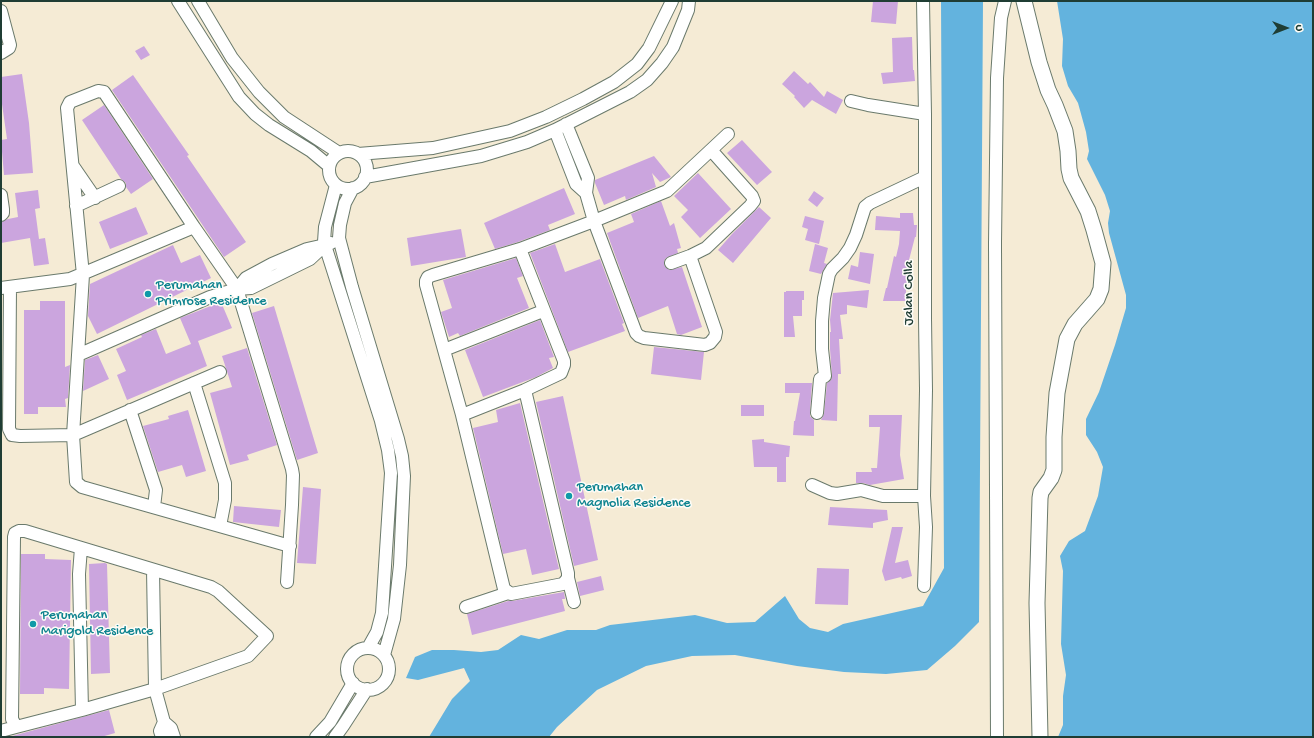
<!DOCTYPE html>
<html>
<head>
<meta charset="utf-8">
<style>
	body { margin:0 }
	#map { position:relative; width:1314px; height:738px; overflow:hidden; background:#f5ebd5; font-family:"Gochi Hand",sans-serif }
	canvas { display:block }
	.frame { position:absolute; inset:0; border:2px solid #1f3d34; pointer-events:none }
	.north { position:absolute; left:1266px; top:8px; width:40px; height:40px; -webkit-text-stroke:3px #fdfcf7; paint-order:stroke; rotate:90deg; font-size:11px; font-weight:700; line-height:16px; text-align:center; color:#1f3d34 }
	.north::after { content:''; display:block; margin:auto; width:14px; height:18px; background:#1f3d34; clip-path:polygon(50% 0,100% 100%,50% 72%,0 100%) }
</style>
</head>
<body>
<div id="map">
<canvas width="1314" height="738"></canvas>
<div class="frame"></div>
<div class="north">U</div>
</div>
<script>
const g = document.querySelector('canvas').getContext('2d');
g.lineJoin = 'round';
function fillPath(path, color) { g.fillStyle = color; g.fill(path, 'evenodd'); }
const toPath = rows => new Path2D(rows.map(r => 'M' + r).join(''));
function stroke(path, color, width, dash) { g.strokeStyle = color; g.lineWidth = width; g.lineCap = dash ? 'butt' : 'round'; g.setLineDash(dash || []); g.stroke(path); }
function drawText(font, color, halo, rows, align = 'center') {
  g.font = font + ' "Gochi Hand",sans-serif'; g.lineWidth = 3; g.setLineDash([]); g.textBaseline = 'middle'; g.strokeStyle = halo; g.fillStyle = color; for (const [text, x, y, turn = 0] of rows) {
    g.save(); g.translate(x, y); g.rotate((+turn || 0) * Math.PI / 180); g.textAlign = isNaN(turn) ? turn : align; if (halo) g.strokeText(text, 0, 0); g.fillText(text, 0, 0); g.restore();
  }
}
fillPath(toPath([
	[941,1,983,1,979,622,955,646,927,670,886,674,844,672,797,666,735,655,692,656,646,666,597,690,557,727,549,737,429,737,452,699,470,681,464,668,418,680,406,678,415,657,432,650,454,650,481,652,498,650,521,635,539,639,567,630,596,630,610,625,695,615,727,623,755,622,785,596,799,619,810,628,828,632,843,624,923,606,944,568],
	[1057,1,1313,1,1313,737,1058,737,1063,725,1063,696,1066,675,1061,644,1063,571,1060,556,1069,541,1085,531,1098,496,1103,467,1097,452,1086,435,1086,419,1099,392,1115,345,1126,308,1126,295,1109,233,1108,223,1110,211,1105,195,1087,159,1089,151,1086,132,1078,103,1068,86,1062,66,1063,39]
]), '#63b3de');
fillPath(toPath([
	[873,1,898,1,896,24,871,22],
	[912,37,913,70,914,70,915,81,883,84,881,73,893,72,892,38],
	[144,46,150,55,141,60,135,51],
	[794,71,808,84,810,82,824,97,827,91,843,100,836,114,812,100,804,108,794,97,795,96,782,84],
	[22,74,29,123,33,173,4,175,1,140,7,139,1,97,1,77],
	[133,75,189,155,187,156,246,242,224,257,112,90],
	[104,105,153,179,131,194,126,187,126,183,121,179,82,120],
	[742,140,772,172,757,185,727,153],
	[654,156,671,177,660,182,652,173,656,187,626,200,625,196,604,205,595,183,595,180],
	[698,173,731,209,700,238,681,217,688,210,674,196],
	[564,188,575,214,548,225,550,230,518,242,495,249,484,223],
	[38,190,40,208,35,209,39,239,45,238,49,264,34,266,30,238,1,243,1,222,8,219,18,217,15,193],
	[814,191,824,198,817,207,808,200],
	[661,201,670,226,674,223,681,248,677,249,678,253,666,258,664,261,664,265,666,268,670,270,682,267,702,327,681,335,677,334,668,306,638,318,607,233,634,222,631,214],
	[136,207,148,234,110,249,99,222],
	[759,207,771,218,733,263,718,250,732,234],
	[900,213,913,213,914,225,917,225,916,237,915,237,909,260,913,261,910,272,909,271,906,286,906,301,883,301,886,288,887,288,894,256,896,257,899,244,900,231,875,230,876,216,900,218],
	[805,216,824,221,819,244,805,240,808,229,802,227],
	[461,229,466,257,411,266,407,238],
	[555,244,565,272,600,259,624,323,622,324,625,331,568,352,530,253],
	[815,244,828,248,824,263,827,264,821,274,809,271],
	[173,245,181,263,200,255,211,278,97,334,88,316,90,284],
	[860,252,874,254,870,284,848,279,851,265,858,267],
	[516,258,523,276,517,278,529,308,460,336,458,333,449,337,441,312,452,308,443,280],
	[869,290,867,308,847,305,847,314,840,315,843,339,839,339,841,374,838,374,837,421,821,420,824,414,827,383,831,380,832,376,830,349,830,332,831,332,830,320,833,293],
	[786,291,804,291,804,300,802,300,802,316,793,316,795,337,784,337,784,292,786,292],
	[40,301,65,301,65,367,70,365,68,398,65,399,66,407,38,407,38,414,24,414,24,310,40,310],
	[221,302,232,328,198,341,207,366,127,400,117,375,126,371,116,349,142,337,141,335,156,329,166,354,191,344,180,318],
	[274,306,318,453,297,460,252,313],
	[540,320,554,357,549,358,553,368,536,377,483,397,465,350],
	[654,347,704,352,701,380,651,374],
	[247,348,277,445,247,455,249,460,230,465,210,393,232,387,222,356],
	[98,355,109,379,83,391,85,360],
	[785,383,812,383,810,412,810,416,814,420,814,436,793,435,794,421,795,421,800,393,785,393],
	[563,396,598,560,574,566,536,402],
	[520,403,559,569,532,575,526,549,503,554,473,428,498,422,496,410],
	[741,405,764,405,764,416,741,416],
	[188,410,206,471,186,477,182,465,158,472,143,426,169,419,168,416],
	[869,415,902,415,900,455,904,479,870,485,863,483,856,483,856,472,872,472,871,468,877,468,880,427,869,427],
	[764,439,764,442,790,446,789,457,786,457,786,482,777,482,777,467,754,467,752,440],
	[303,487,321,489,316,564,297,563],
	[234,506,281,510,279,527,233,522],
	[830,507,887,510,888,520,873,523,873,528,828,525],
	[892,527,903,527,895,563,908,560,912,576,902,579,901,577,885,581,882,571],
	[21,554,45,554,45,559,71,560,69,689,44,688,44,694,20,694],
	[105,563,107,564,110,673,91,674,89,564],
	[817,568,849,569,848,605,815,604],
	[601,576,604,590,580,596,577,582],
	[564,592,565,599,562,599,565,611,472,635,467,614,508,601,512,601],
	[109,710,115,733,101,737,12,737,12,736]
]), '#cba5de');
const minor = toPath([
	[178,1,239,97,255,114,269,125,311,151,329,166],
	[198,1,232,58,259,92,284,117,339,153],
	[923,1,925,114,925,318,926,390,924,496,926,527,924,586],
	[1,11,10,45,9,48,1,53],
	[851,101,868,105,925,114],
	[566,124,588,178,586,193,594,221,636,333,639,336,644,338,705,345,710,343,715,337,716,332,690,256],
	[555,130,576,184,586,193],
	'329 170a19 19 0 1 1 38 0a19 19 0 1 1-38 0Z',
	[358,154,433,148,510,131,546,117,583,99,614,82,637,64,649,48,672,1],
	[73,166,95,198],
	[365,177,481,156,527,142,555,130,630,92,647,80,662,63,673,47,688,10,689,1],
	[336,185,325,227,324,242,381,421,388,450,391,473,382,613,377,632,368,648],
	[353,188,345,203,340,225,339,238,352,287,398,439,402,456,404,476,400,565,394,619,384,655],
	[1,195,3,209,3,213,1,215],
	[76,206,119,186],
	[194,227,104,92,98,91,70,102,67,108,83,275,73,435,76,482,82,487,290,546],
	[520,249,564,361,564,365,561,373,525,390,568,573,568,578,563,584,511,594,504,589,462,415,426,285,426,281,428,277,433,275,520,249,594,221,667,191,728,134],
	[671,263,690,256,706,248,750,206,754,201,752,196,711,150],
	[10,287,9,429,12,435,20,436,73,435,220,372],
	[1,288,70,279,194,227,237,289,292,469,293,475,292,505,287,582],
	[237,289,246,278,272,264,307,249,325,245],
	[444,350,543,311],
	[78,355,210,297,237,289,251,288,310,259,325,245,331,243],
	[194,383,225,483,225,500,220,526],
	[130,410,156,490,154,507],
	[817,413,820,379,825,376,822,349,822,321,824,298,829,274,832,269,843,258,850,248,856,235,865,207,870,203,925,177],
	[462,415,525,390],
	[812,485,830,493,837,494,861,490,883,496,924,496],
	[19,531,25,531,211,587,218,591,267,636,248,656,155,689,82,710,16,727,12,719,14,537,15,533,19,531],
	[81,548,79,574,82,710],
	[153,570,155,689,164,722],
	[568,578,574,602],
	[466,607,508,593],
	'347 669a21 21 0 1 1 42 0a21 21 0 1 1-42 0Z',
	[1,731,16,727],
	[162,737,160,731,164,722,171,728,174,737],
	[316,737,330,722,353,683],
	[335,737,343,726,367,689],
	[997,737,995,244,997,78,1001,18,1005,1]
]);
const tertiary = toPath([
	[1024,1,1039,62,1048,90,1055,105,1065,131,1068,151,1069,169,1071,178,1088,211,1094,230,1103,263,1101,289,1097,299,1075,324,1067,339,1057,393,1054,437,1054,470,1051,478,1041,492,1040,498,1037,603,1040,737]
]);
stroke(minor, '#6a7a6c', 14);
stroke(tertiary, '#6a7a6c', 17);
stroke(minor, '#fff', 12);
stroke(tertiary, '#fff', 15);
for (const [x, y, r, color] of [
	[148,294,4,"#0f9aa8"],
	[569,496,4,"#0f9aa8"],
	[33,624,4,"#0f9aa8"]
]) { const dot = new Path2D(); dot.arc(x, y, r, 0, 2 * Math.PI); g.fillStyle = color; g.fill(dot); stroke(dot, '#fdfcf7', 1.5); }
drawText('14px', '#0d838f', '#fdfcf7', [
	["Perumahan",156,286],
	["Primrose Residence",156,302],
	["Perumahan",577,488],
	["Magnolia Residence",577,504],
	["Perumahan",41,616],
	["Marigold Residence",41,632]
], 'left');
drawText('14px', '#1f3d34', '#fdfcf7', [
	["Jalan Colla",910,293,-90]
]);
</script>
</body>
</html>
